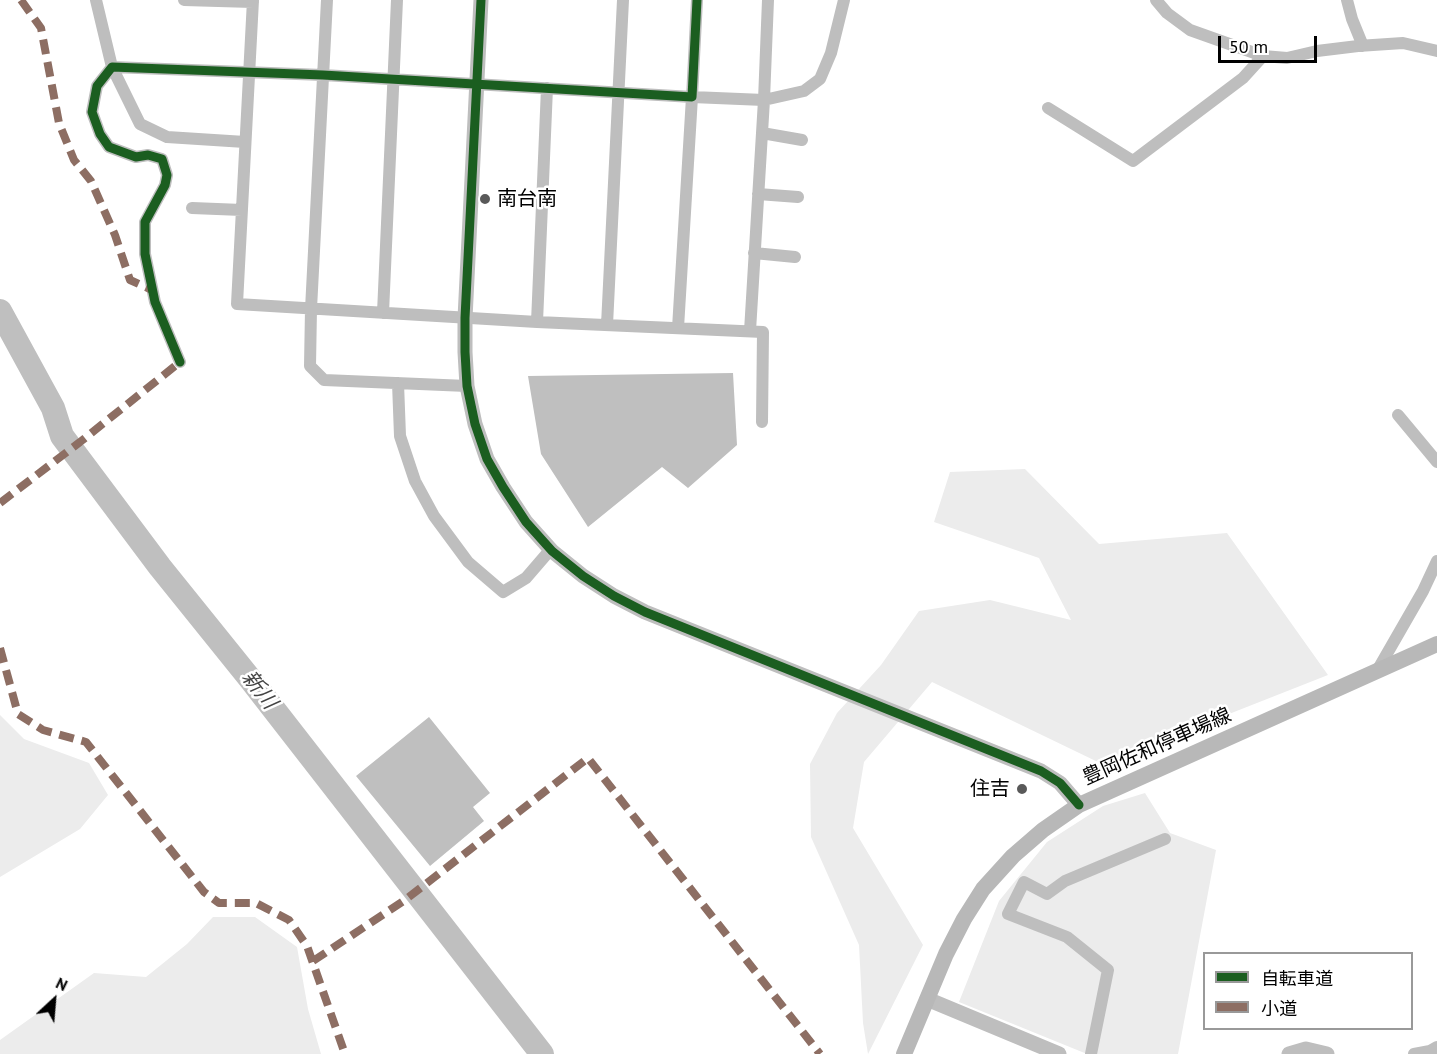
<!DOCTYPE html>
<html>
<head>
<meta charset="utf-8">
<style>
	body { margin:0 }
	#map { position:relative; width:1437px; height:1054px; overflow:hidden; background:#fff; font-family:"PT Sans","Noto Sans JP",sans-serif }
	canvas { display:block }
	.legend { position:absolute; left:1203px; top:952px; width:210px; height:78px; box-sizing:border-box; background:#fff; border:2px solid #999; margin:0; padding:8px 10px; list-style:none; font-size:18px; color:#000 }
	.legend li { display:flex; align-items:center; gap:12px; height:30px }
	.legend b { width:30px; border:2px solid #999 }
	.north { position:absolute; left:24px; top:970px; width:60px; height:60px; -webkit-text-stroke:4px #fff; paint-order:stroke; rotate:26deg; font-size:16px; font-weight:700; line-height:24px; text-align:center; color:#000 }
	.north::after { content:''; display:block; margin:auto; width:21px; height:27px; background:#000; clip-path:polygon(50% 0,100% 100%,50% 72%,0 100%) }
	.scale { position:absolute; left:1218px; top:36px; width:99px; height:27px; box-sizing:border-box; border:3px solid #000; border-top:0; padding-left:8px; font-size:18px; line-height:21px; white-space:nowrap; color:#000; -webkit-text-stroke:4px #fff; paint-order:stroke }
</style>
</head>
<body>
<div id="map">
<canvas width="1437" height="1054"></canvas>
<ul class="legend">
<li><b style="height:8px;background:#1b5e20"></b>自転車道</li>
<li><b style="height:8px;background:#8d6e63"></b>小道</li>
</ul>
<div class="north">N</div>
<div class="scale">50 m</div>
</div>
<script>
const g = document.querySelector('canvas').getContext('2d');
g.lineJoin = 'round';
function fillPath(path, color) { g.fillStyle = color; g.fill(path, 'evenodd'); }
const toPath = rows => new Path2D(rows.map(r => 'M' + r).join(''));
function stroke(path, color, width, dash) { g.strokeStyle = color; g.lineWidth = width; g.lineCap = dash ? 'butt' : 'round'; g.setLineDash(dash || []); g.stroke(path); }
function drawText(font, color, halo, rows, align = 'center') {
  g.font = font + ' "PT Sans","Noto Sans JP",sans-serif'; g.lineWidth = 5; g.setLineDash([]); g.textBaseline = 'middle'; g.strokeStyle = halo; g.fillStyle = color; for (const [text, x, y, turn = 0] of rows) {
    g.save(); g.translate(x, y); g.rotate((+turn || 0) * Math.PI / 180); g.textAlign = isNaN(turn) ? turn : align; if (halo) g.strokeText(text, 0, 0); g.fillText(text, 0, 0); g.restore();
  }
}
fillPath(toPath([
	[1025,469,1099,544,1227,533,1328,675,1102,764,932,682,864,762,853,828,923,945,868,1054,863,1023,859,945,811,837,810,764,837,713,881,665,919,611,990,600,1071,620,1039,558,934,522,950,472],
	[0,715,24,739,89,763,108,795,80,829,0,877],
	[1145,793,1170,833,1216,850,1178,1054,1087,1054,959,1002,999,901,1047,842,1103,806],
	[213,917,255,917,297,947,308,1009,321,1054,0,1054,0,1040,94,973,146,977,187,944]
]), '#ececec');
fillPath(toPath([
	[733,373,737,445,688,488,662,467,588,527,541,454,528,376],
	[429,717,490,793,473,807,484,821,430,866,356,776]
]), '#bfbfbf');
stroke(toPath([
	[0,311,53,408,62,436,160,567,251,680,542,1054]
]), '#bfbfbf', 24);
stroke(toPath([
	[96,0,112,67,140,124,167,137,245,142],
	[184,0,253,2],
	[253,0,237,304,537,322,763,332,762,422],
	[327,0,311,309,310,366,324,380,467,386],
	[1156,0,1167,13,1190,30,1263,56,1287,58,1317,51,1358,46,1403,43,1437,51],
	[1347,0,1352,19,1363,46],
	[1048,108,1133,161,1243,78,1263,56],
	[762,133,802,140],
	[758,194,798,197],
	[192,208,242,210],
	[754,253,795,257],
	[383,313,397,0],
	[537,322,547,88],
	[607,325,623,0],
	[678,328,692,97,764,100,804,91,820,79,831,53,844,0],
	[750,331,764,100,768,0],
	[180,362,155,302,145,254,145,222,165,185,167,175,162,159,148,155,136,157,109,147,100,134,92,112,97,86,112,67,323,75,692,97,697,0],
	[398,383,400,436,415,481,434,516,468,562,503,592,526,578,551,549],
	[1398,415,1437,462],
	[1377,671,1423,591,1437,561],
	[1091,1054,1108,970,1067,937,1008,914,1024,882,1047,894,1065,881,1165,839],
	[1414,1054,1430,1051,1437,1047]
]), '#bebebe', 12);
stroke(toPath([
	[481,0,465,318,465,352,467,386,475,424,487,459,503,487,526,522,552,551,583,576,614,596,645,612,1041,771,1060,783,1079,805],
	[927,999,1059,1054],
	[1289,1054,1306,1049,1327,1054]
]), '#bebebe', 15);
stroke(toPath([
	[904,1054,946,954,964,919,983,889,1013,856,1043,830,1079,805,1437,644]
]), '#b8b8b8', 16);
stroke(toPath([
	[21,0,41,28,59,123,74,160,91,181,115,235,130,280,152,290],
	[0,503,80,442,180,362],
	[0,648,18,714,43,730,86,742,204,892,219,903,256,903,289,920,307,946,345,1054],
	[313,961,405,900,588,758,820,1054]
]), '#8d6e63', 8, [15, 8]);
stroke(toPath([
	[481,0,465,318,465,352,467,386,475,424,487,459,503,487,526,522,552,551,583,576,614,596,645,612,1041,771,1060,783,1079,805],
	[180,362,155,302,145,254,145,222,165,185,167,175,162,159,148,155,136,157,109,147,100,134,92,112,97,86,112,67,323,75,692,97,697,0]
]), '#1b5e20', 9);
for (const [x, y, r, color] of [
	[485,199,6,"#595959"],
	[1022,789,6,"#595959"]
]) { const dot = new Path2D(); dot.arc(x, y, r, 0, 2 * Math.PI); g.fillStyle = color; g.fill(dot); stroke(dot, '#fff', 2); }
drawText('20px', '#000', '#fff', [
	["南台南",497,199],
	["住吉",1010,789,"right"]
], 'left');
drawText('20px', '#000', '#fff', [
	["豊岡佐和停車場線",1157,747,-24]
]);
drawText('italic 21px', '#444', '#fff', [
	["新川",259,690,52]
]);
</script>
</body>
</html>
